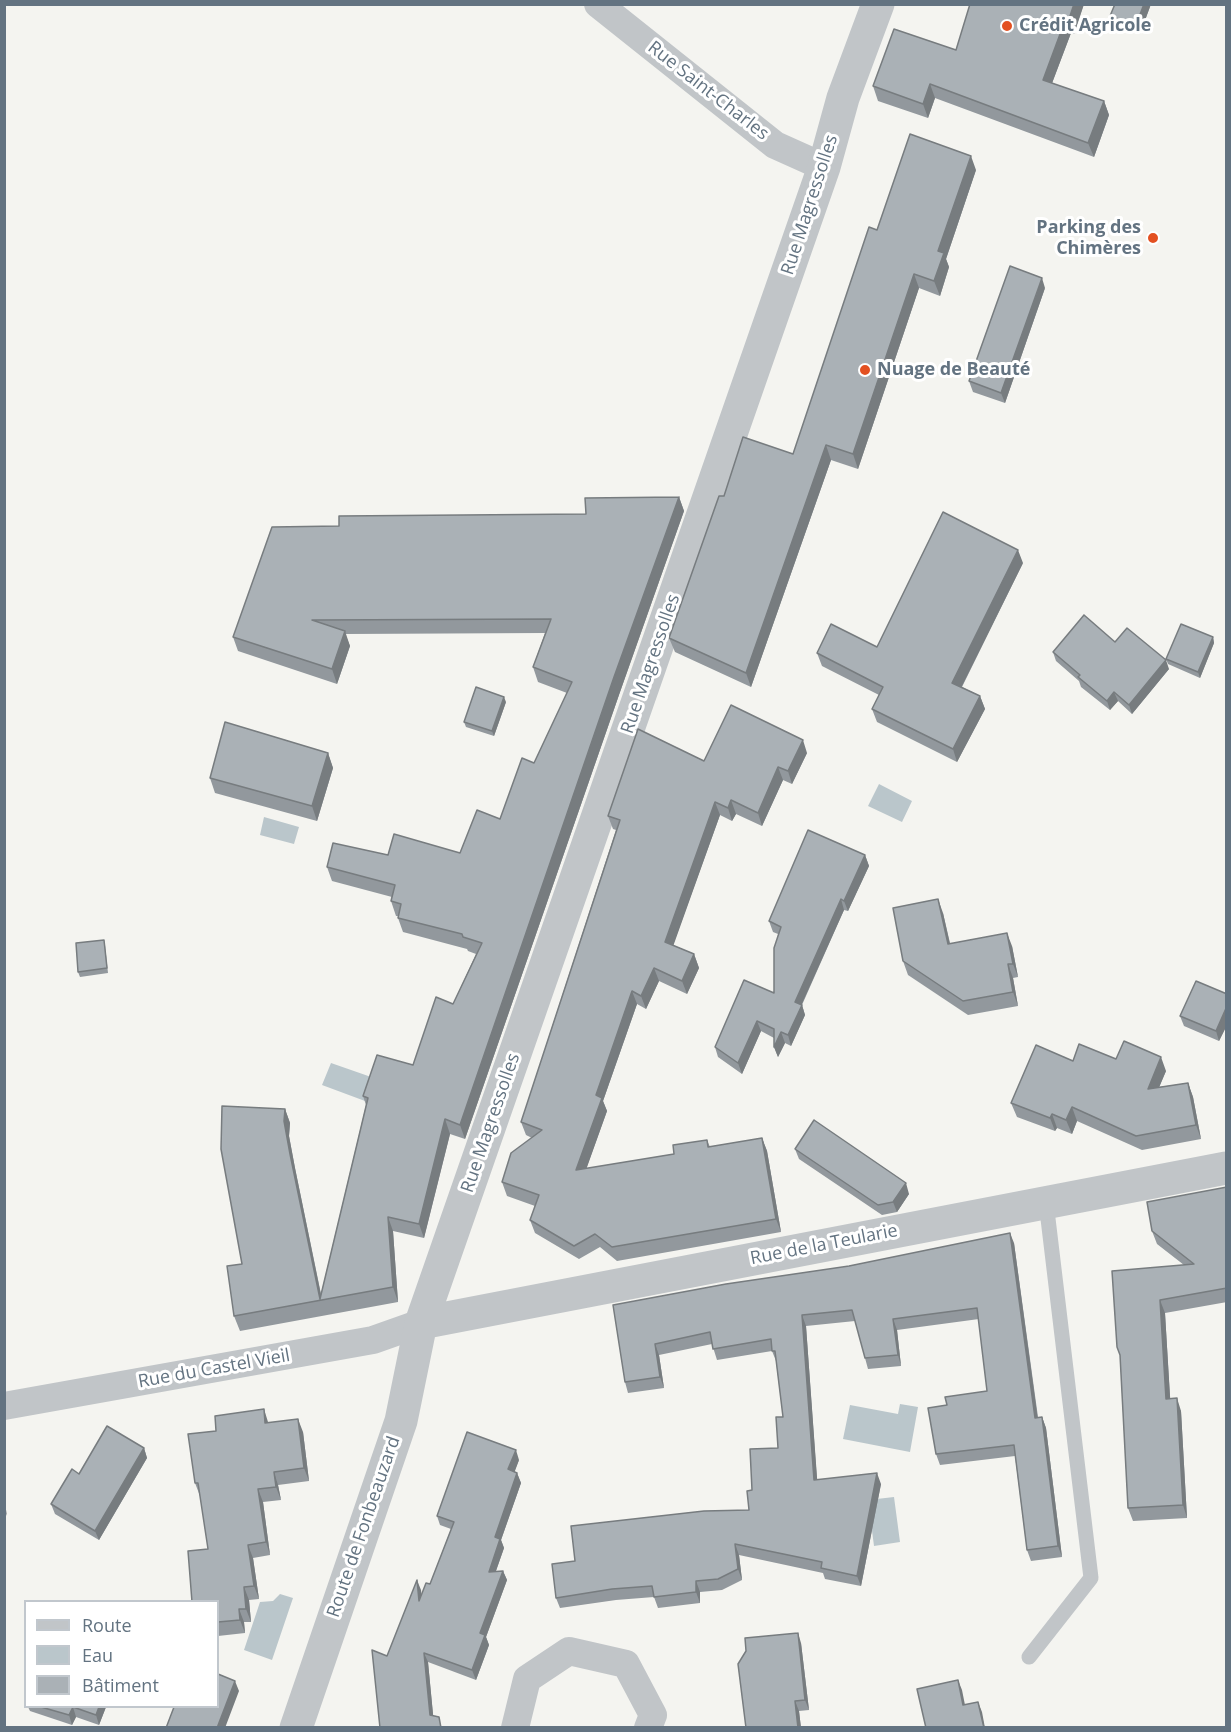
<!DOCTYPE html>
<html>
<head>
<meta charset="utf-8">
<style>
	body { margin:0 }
	#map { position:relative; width:1231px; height:1732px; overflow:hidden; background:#f4f4f0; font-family:"Open Sans",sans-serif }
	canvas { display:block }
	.frame { position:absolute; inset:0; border:6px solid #637381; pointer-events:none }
	.legend { position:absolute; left:24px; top:1600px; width:195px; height:108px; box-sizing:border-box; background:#fff; border:2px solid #c1c7cd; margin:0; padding:8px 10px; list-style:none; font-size:18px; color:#637381 }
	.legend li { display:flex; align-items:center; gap:12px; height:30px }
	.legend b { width:30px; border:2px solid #c1c7cd }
</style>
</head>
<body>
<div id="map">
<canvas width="1231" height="1732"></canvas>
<div class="frame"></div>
<ul class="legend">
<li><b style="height:8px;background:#c1c5c8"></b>Route</li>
<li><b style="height:16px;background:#bac6cb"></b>Eau</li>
<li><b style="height:16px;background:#aab1b6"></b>Bâtiment</li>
</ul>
</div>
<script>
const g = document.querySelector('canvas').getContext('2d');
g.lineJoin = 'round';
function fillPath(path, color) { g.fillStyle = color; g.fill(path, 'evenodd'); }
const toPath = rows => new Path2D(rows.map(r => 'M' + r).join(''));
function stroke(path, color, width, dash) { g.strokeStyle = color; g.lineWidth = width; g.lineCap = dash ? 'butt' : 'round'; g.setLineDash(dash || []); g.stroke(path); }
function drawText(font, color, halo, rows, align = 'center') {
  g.font = font + ' "Open Sans",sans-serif'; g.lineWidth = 6; g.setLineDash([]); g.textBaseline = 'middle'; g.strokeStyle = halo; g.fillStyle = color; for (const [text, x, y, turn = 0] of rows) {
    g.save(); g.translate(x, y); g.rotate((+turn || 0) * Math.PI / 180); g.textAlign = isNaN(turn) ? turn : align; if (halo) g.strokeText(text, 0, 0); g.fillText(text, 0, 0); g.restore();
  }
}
fillPath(toPath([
	[879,784,912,801,902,822,868,806],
	[264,817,299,827,294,844,260,835],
	[331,1063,374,1078,365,1101,322,1085],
	[900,1404,918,1407,910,1452,843,1439,850,1405,898,1414],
	[894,1497,900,1542,874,1546,868,1500],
	[280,1594,293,1598,272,1660,244,1650,260,1602,273,1601]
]), '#bac6cb');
stroke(toPath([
	[1029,1657,1091,1578,1046,1202]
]), '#c1c5c8', 15);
stroke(toPath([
	[598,4,775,145,824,167],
	[4,1406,373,1340,421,1323],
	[515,1728,527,1679,569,1651,626,1664,653,1715,648,1728]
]), '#c1c5c8', 28);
stroke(toPath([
	[421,1323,1226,1168],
	[296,1728,401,1421,421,1323,824,167,843,98,878,4]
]), '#c1c5c8', 33);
fillPath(toPath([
	[1084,4,1074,34,1071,33,1052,83,1104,101,1109,115,1094,157,935,98,928,118,878,101,873,86,956,50],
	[1115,4,1151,4,1140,34,1114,25,1110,16],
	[976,170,946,259,949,267,940,296,919,288,858,469,831,460,751,687,675,652,669,638,724,496,793,454,877,230],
	[1045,288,1005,403,973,392,969,381],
	[679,497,684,511,620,692,465,1139,450,1134,424,1238,393,1231,398,1302,240,1331,234,1316,242,1264,285,1109,290,1123,289,1136,295,1168,321,1294,366,1105,363,1096,413,1065,453,1004,476,954,468,951,467,949,403,932,398,918,398,916,396,916,391,901,392,897,332,881,327,867,388,855,460,853,500,819,534,763,567,693,538,682,533,667,545,633,345,634,350,646,337,684,238,651,233,637,339,526,586,514],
	[1023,563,962,687,980,696,985,709,957,762,877,722,872,709,879,695,822,666,817,653,877,647],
	[1213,637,1214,643,1200,678,1168,664,1166,659],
	[1053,652,1169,669,1132,714,1118,701,1110,710,1081,687,1079,681,1056,661],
	[506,702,494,736,466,727,464,722],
	[328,753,333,768,317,821,215,793,210,778],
	[807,753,792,784,783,780,762,826,736,814,732,821,720,815,673,945,694,954,699,968,687,994,659,981,646,1009,637,1004,603,1101,607,1111,586,1169,674,1154,707,1140,710,1147,762,1138,767,1151,781,1232,617,1261,600,1247,579,1259,535,1233,530,1220,535,1206,507,1196,502,1182,532,1138,526,1135,521,1122,616,830,613,829,608,816,704,761],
	[865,855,869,866,848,911,844,910,802,1005,805,1015,791,1046,785,1043,778,1057,774,1047,774,1038,761,1031,742,1074,718,1057,715,1047,774,993,778,934,773,932,769,921],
	[943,913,950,943,1012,946,1018,977,1013,978,1018,1006,968,1015,908,975,903,961],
	[104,940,105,945,108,973,80,977,78,972],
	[1227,994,1227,1025,1219,1041,1184,1026,1180,1016],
	[1116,1059,1166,1071,1159,1087,1188,1083,1193,1097,1201,1139,1142,1150,1077,1121,1072,1134,1057,1128,1055,1131,1017,1117,1011,1103,1073,1061],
	[795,1149,909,1194,897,1212,882,1215,799,1159],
	[1227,1187,1227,1302,1165,1313,1170,1398,1181,1411,1187,1518,1133,1521,1128,1508,1120,1355,1184,1265,1157,1244,1152,1231],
	[1014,1243,1038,1417,1042,1417,1046,1428,1062,1557,1031,1561,1027,1550,1015,1456,940,1465,936,1454,947,1405,987,1391,979,1319,897,1330,901,1366,868,1369,865,1358,855,1321,806,1326,817,1480,881,1484,861,1586,825,1579,823,1573,739,1555,742,1580,722,1590,700,1592,700,1603,658,1608,654,1597,616,1600,560,1608,556,1598,575,1561,749,1510,752,1490,778,1448,783,1417,776,1361,772,1351,717,1360,712,1344,659,1355,664,1388,628,1393,625,1382,613,1305],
	[269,1423,303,1432,309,1481,278,1485,281,1500,263,1502,270,1555,253,1558,259,1599,249,1600,251,1622,244,1622,245,1633,218,1636,218,1602,200,1496,195,1483],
	[144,1448,147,1458,99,1540,55,1514,51,1504],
	[519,1460,514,1472,517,1473,521,1483,501,1540,504,1548,496,1571,503,1571,507,1580,486,1637,489,1645,476,1680,428,1662,433,1715,380,1728,387,1656,421,1590,421,1596,430,1584,451,1529,440,1525,437,1516],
	[801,1643,809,1710,799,1711,801,1728,746,1728],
	[28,1707,106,1707,99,1725,76,1717,72,1725,30,1711]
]), '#92989d');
fillPath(toPath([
	[1074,4,1084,4,1074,34,1069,19],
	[1144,4,1151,4,1140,34,1136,25],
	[1066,18,1071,33,1048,94,1043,80],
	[930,84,935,98,928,118,923,104],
	[1104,101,1109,115,1094,157,1088,143],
	[971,156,976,170,946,259,949,267,940,296,934,281,938,251],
	[914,274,919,288,858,469,853,454],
	[1042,278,1045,288,1005,403,1001,393],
	[826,445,831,460,751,687,746,673],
	[679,497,684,511,620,692,465,1139,460,1125,614,677],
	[1018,550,1023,563,957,696,952,683],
	[345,631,350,646,337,684,332,669],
	[1213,637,1214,643,1200,678,1198,672],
	[1166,660,1169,669,1132,714,1129,705],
	[1114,692,1118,701,1110,710,1107,701],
	[980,696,985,709,957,762,953,749],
	[504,697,506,702,494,736,492,731],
	[803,740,807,753,792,784,788,771],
	[328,753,333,768,317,821,312,806],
	[778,767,783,780,762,826,758,813],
	[731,800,736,814,732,821,728,808],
	[715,802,720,815,670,955,665,942],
	[865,855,869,866,848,911,844,901],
	[841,899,844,910,800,1008,802,1005,805,1015,791,1046,788,1035,795,1002],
	[938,899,943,913,953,958,948,944],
	[1007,933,1012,946,1018,977,1013,964],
	[694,954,699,968,687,994,682,981],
	[1008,964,1013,978,1018,1006,1013,992],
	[654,968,659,981,646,1009,641,996],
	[632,991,637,1004,603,1101,607,1111,581,1184,576,1170,596,1095],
	[1227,1006,1227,1025,1219,1041,1216,1031],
	[757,1021,761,1031,742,1074,738,1063],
	[781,1032,785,1043,778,1057,774,1047],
	[1161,1057,1166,1071,1153,1102,1148,1089],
	[1188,1083,1193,1097,1201,1139,1196,1125],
	[1072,1107,1077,1121,1072,1134,1066,1120],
	[285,1109,290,1123,289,1136,295,1168,322,1300,320,1301,290,1154,284,1121],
	[1052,1114,1057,1128,1055,1131,1050,1118],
	[445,1119,450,1134,424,1238,419,1224],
	[762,1138,767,1151,781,1232,776,1219],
	[906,1183,909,1194,897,1212,893,1202],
	[388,1217,393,1231,398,1302,393,1287],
	[1010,1233,1014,1243,1039,1428,1035,1418],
	[1160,1300,1165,1313,1171,1412,1166,1399],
	[802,1315,806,1326,818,1491,814,1480],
	[893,1319,897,1330,901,1366,898,1355],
	[655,1344,659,1355,664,1388,660,1377],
	[1177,1398,1181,1411,1187,1518,1183,1505],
	[264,1409,268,1422,270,1436,265,1423],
	[1042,1417,1046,1428,1062,1557,1058,1546],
	[298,1419,303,1432,309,1481,304,1468],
	[144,1448,147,1458,99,1540,95,1531],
	[516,1450,519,1460,512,1479,508,1469],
	[274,1472,278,1485,281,1500,276,1487],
	[517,1473,521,1483,501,1540,504,1548,492,1582,489,1572,495,1537],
	[877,1473,881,1484,861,1586,857,1576],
	[258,1489,263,1502,270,1555,266,1542],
	[4,1497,7,1516,4,1509],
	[735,1544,739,1555,742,1580,738,1569],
	[248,1545,253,1558,259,1599,254,1586],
	[503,1571,507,1580,486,1637,489,1645,476,1680,472,1670,480,1633],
	[417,1580,421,1590,423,1611,419,1601],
	[696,1581,700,1592,700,1603,696,1592],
	[244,1587,249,1600,251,1622,246,1609],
	[239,1609,244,1622,245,1633,240,1620],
	[798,1633,801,1643,809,1710,805,1700],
	[424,1653,428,1662,434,1724,430,1715],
	[958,1680,962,1690,967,1715,963,1705],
	[235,1681,239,1691,225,1728,217,1728],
	[795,1701,799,1711,801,1728,798,1728],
	[978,1702,982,1712,985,1728,984,1728],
	[73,1707,76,1717,72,1725,69,1715],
	[99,1707,106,1707,99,1725,96,1715]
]), '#777c7f');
const building = toPath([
	[970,4,1074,4,1069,19,1066,18,1043,80,1104,101,1088,143,930,84,923,104,873,86,894,29,956,50,970,4],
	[1115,4,1144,4,1136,25,1110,16,1115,4],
	[910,134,971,156,938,251,944,253,934,281,914,274,853,454,826,445,746,673,669,638,719,496,724,496,743,437,793,454,869,227,877,230,910,134],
	[1010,266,1042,278,1001,393,969,381,1010,266],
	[679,497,614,677,460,1125,445,1119,419,1224,388,1217,393,1287,234,1316,227,1266,242,1264,221,1149,222,1106,285,1109,284,1121,290,1154,320,1299,368,1098,363,1096,377,1055,413,1065,436,997,453,1004,482,943,463,937,462,934,398,918,401,904,391,901,395,885,327,867,333,843,388,855,394,834,460,853,477,810,500,819,522,758,534,763,572,682,533,667,551,619,312,620,345,631,332,669,233,637,272,527,339,526,339,516,586,514,585,498,679,497],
	[943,512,1018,550,952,683,980,696,953,749,872,709,883,687,817,653,831,624,877,647,943,512],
	[1084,615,1115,642,1127,628,1166,660,1129,705,1114,692,1107,701,1078,677,1080,675,1053,652,1084,615],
	[1181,624,1213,637,1198,672,1166,659,1181,624],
	[476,687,504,697,492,731,464,722,476,687],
	[731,705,803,740,788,771,778,767,758,813,731,800,728,808,715,802,665,942,694,954,682,981,654,968,641,996,632,991,596,1095,602,1098,576,1170,674,1154,673,1145,707,1140,708,1147,762,1138,776,1219,612,1247,595,1234,574,1246,530,1220,539,1195,502,1182,511,1153,542,1130,521,1122,620,820,608,816,638,729,704,761,731,705],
	[225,722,328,753,312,806,210,778,225,722],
	[808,830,865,855,844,901,841,899,795,1002,802,1005,788,1035,781,1032,774,1047,774,1029,757,1021,738,1063,715,1047,744,980,774,993,774,948,781,927,769,921,808,830],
	[938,899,948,944,1007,933,1013,964,1008,964,1013,992,963,1001,903,961,893,908,938,899],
	[104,940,107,968,78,972,76,943,104,940],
	[1196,981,1227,994,1227,1006,1216,1031,1180,1016,1196,981],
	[1124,1041,1161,1057,1148,1089,1188,1083,1196,1125,1136,1136,1072,1107,1066,1120,1052,1114,1050,1118,1011,1103,1036,1045,1073,1061,1079,1044,1116,1059,1124,1041],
	[814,1120,906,1183,893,1202,878,1205,795,1149,814,1120],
	[1227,1187,1227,1288,1160,1300,1166,1399,1177,1398,1183,1505,1128,1508,1120,1355,1117,1347,1112,1271,1194,1264,1152,1231,1147,1202,1227,1187],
	[1010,1233,1035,1418,1042,1417,1058,1546,1027,1550,1014,1445,936,1454,928,1408,947,1405,945,1397,987,1391,977,1308,893,1319,898,1355,865,1358,852,1310,802,1315,814,1480,877,1473,857,1576,821,1568,822,1562,735,1544,738,1569,718,1579,696,1581,696,1592,654,1597,652,1586,612,1589,556,1598,552,1564,575,1561,571,1526,704,1511,749,1510,747,1491,752,1490,750,1449,778,1448,776,1417,783,1417,775,1351,772,1351,771,1339,713,1349,710,1332,655,1344,660,1377,625,1382,613,1305,726,1284,849,1266,1010,1233],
	[264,1409,265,1423,298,1419,304,1468,274,1472,276,1487,258,1489,266,1542,248,1545,254,1586,244,1587,246,1609,239,1609,240,1620,218,1622,218,1602,192,1602,188,1551,208,1549,198,1483,195,1483,188,1434,216,1431,215,1416,264,1409],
	[107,1426,144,1448,95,1531,51,1504,72,1469,79,1474,107,1426],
	[467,1432,516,1450,508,1469,517,1473,495,1537,500,1539,489,1572,503,1571,480,1633,485,1635,472,1670,424,1653,430,1715,439,1717,441,1728,380,1728,372,1650,387,1656,417,1580,419,1601,426,1583,430,1584,454,1522,437,1516,467,1432],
	[798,1633,805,1700,795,1701,798,1728,746,1728,738,1664,746,1651,745,1638,798,1633],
	[218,1674,235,1681,217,1728,166,1728,174,1707,218,1707,218,1674],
	[958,1680,963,1705,978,1702,984,1728,926,1728,917,1689,958,1680],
	[41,1707,99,1707,96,1715,73,1707,69,1715,41,1707]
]);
fillPath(building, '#aab1b6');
stroke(building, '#777c7f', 1.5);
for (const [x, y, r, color] of [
	[1007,26,6,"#e35021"],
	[1153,238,6,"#e35021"],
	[865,370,6,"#e35021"]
]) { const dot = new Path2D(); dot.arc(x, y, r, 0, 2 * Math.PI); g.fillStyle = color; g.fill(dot); stroke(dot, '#fff', 2); }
drawText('bold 18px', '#637381', '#fff', [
	["Crédit Agricole",1019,26],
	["Parking des",1141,228,"right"],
	["Chimères",1141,249,"right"],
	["Nuage de Beauté",877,370]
], 'left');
drawText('18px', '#637381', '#fff', [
	["Rue Saint-Charles",708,91,38],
	["Rue Magressolles",810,205,-72],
	["Rue Magressolles",651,664,-71],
	["Rue Magressolles",491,1123,-71],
	["Rue de la Teularie",824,1245,-11],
	["Rue du Castel Vieil",214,1369,-10],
	["Route de Fonbeauzard",364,1527,-71]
]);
</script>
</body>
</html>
